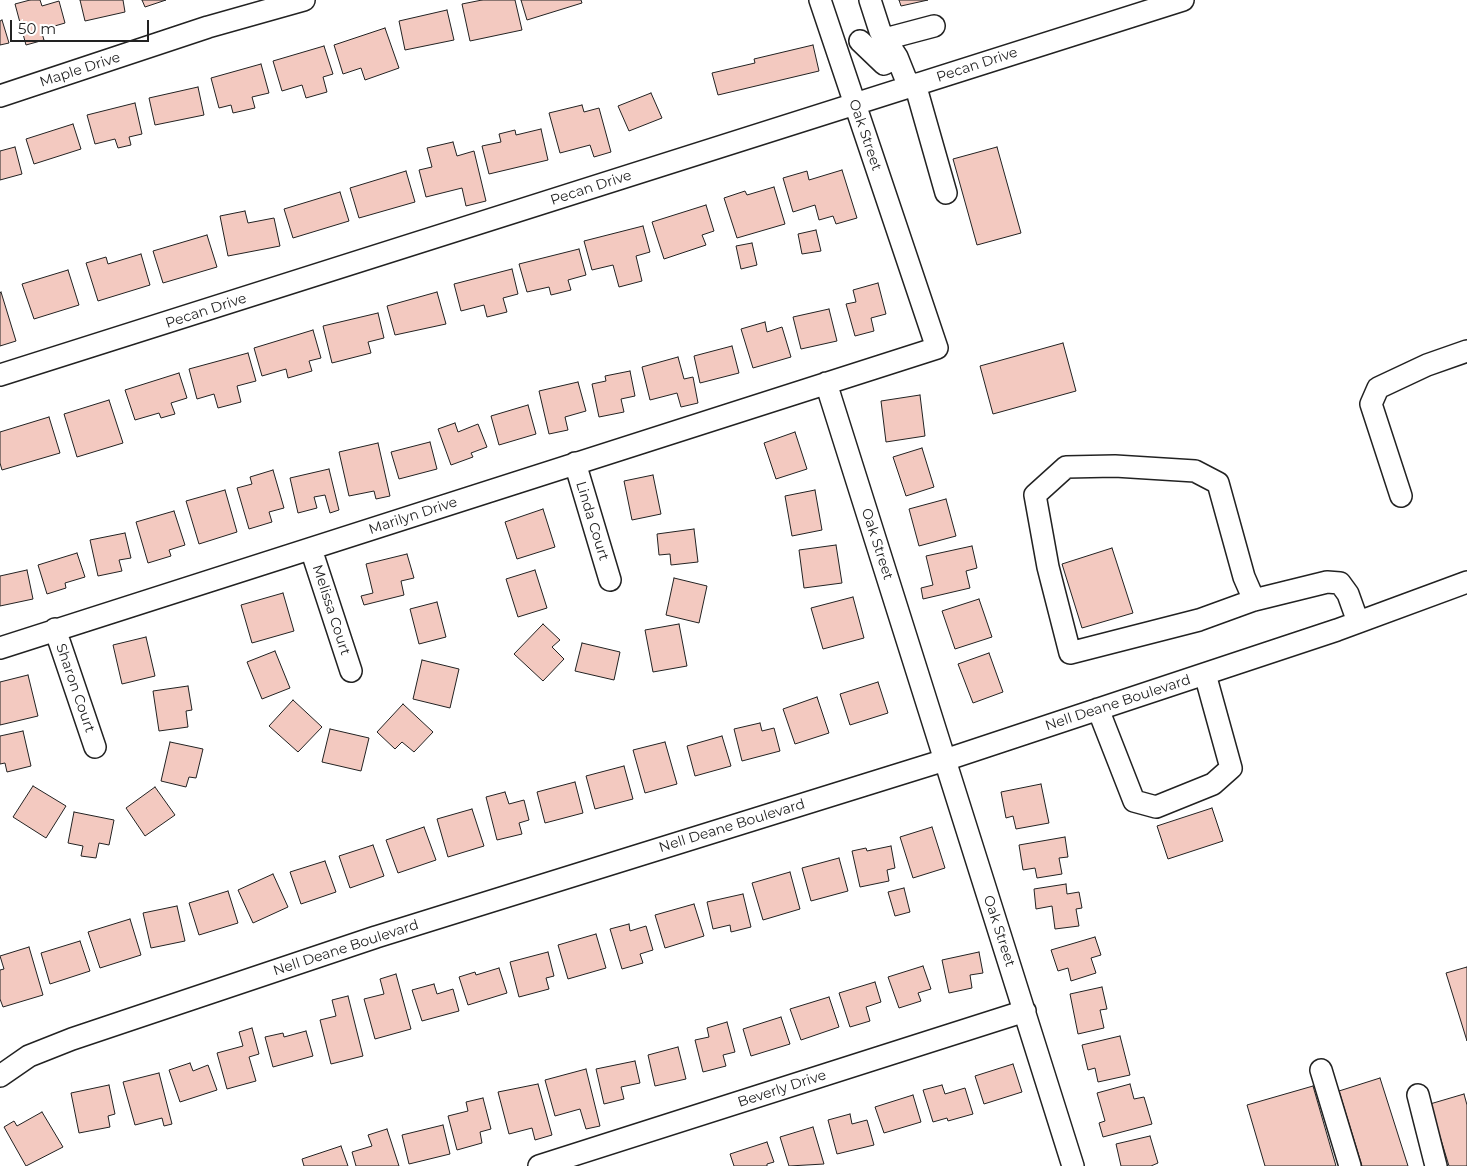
<!DOCTYPE html>
<html>
<head>
<meta charset="utf-8">
<style>
	body { margin:0 }
	#map { position:relative; width:1467px; height:1166px; overflow:hidden; background:#fff; font-family:Montserrat,sans-serif }
	canvas { display:block }
	.scale { position:absolute; left:10px; top:20px; width:139px; height:22px; box-sizing:border-box; border:2px solid #222; border-top:0; padding-left:6px; font-size:15px; line-height:18px; white-space:nowrap; color:#222; -webkit-text-stroke:4px #fff; paint-order:stroke }
</style>
</head>
<body>
<div id="map">
<canvas width="1467" height="1166"></canvas>
<div class="scale">50 m</div>
</div>
<script>
const g = document.querySelector('canvas').getContext('2d');
g.lineJoin = 'round';
function fillPath(path, color) { g.fillStyle = color; g.fill(path, 'evenodd'); }
const toPath = rows => new Path2D(rows.map(r => 'M' + r).join(''));
function stroke(path, color, width, dash) { g.strokeStyle = color; g.lineWidth = width; g.lineCap = dash ? 'butt' : 'round'; g.setLineDash(dash || []); g.stroke(path); }
function drawText(font, color, halo, rows, align = 'center') {
  g.font = font + ' Montserrat,sans-serif'; g.lineWidth = 4; g.setLineDash([]); g.textBaseline = 'middle'; g.strokeStyle = halo; g.fillStyle = color; for (const [text, x, y, turn = 0] of rows) {
    g.save(); g.translate(x, y); g.rotate((+turn || 0) * Math.PI / 180); g.textAlign = isNaN(turn) ? turn : align; if (halo) g.strokeText(text, 0, 0); g.fillText(text, 0, 0); g.restore();
  }
}
const building = toPath([
	[30,0,40,0,42,6,59,1,65,23,41,30,44,40,26,45,15,4,30,0],
	[80,0,123,0,125,12,85,21,80,0],
	[142,0,166,0,145,7,142,0],
	[482,0,515,0,522,30,470,41,462,4,482,0],
	[521,0,581,0,582,3,527,20,521,0],
	[899,0,928,0,901,6,899,0],
	[447,10,454,40,405,50,399,21,447,10],
	[2,20,9,43,0,45,0,21,2,20],
	[385,28,399,68,365,80,361,68,343,74,334,45,385,28],
	[813,45,819,71,718,95,712,73,755,63,754,59,813,45],
	[324,46,333,74,323,77,327,92,306,98,302,85,282,91,273,61,324,46],
	[261,64,269,93,252,97,255,108,233,113,231,105,219,108,211,78,261,64],
	[198,87,204,115,155,125,149,98,198,87],
	[651,93,662,118,629,131,618,106,651,93],
	[135,103,142,134,129,137,131,145,118,148,115,139,95,144,87,115,135,103],
	[582,105,584,112,599,108,611,152,594,157,590,145,560,153,549,113,582,105],
	[73,124,81,149,34,164,26,139,73,124],
	[541,129,548,160,489,174,482,146,501,142,499,134,515,130,516,135,541,129],
	[453,142,457,156,474,151,486,201,466,206,462,188,426,197,419,170,432,167,427,148,453,142],
	[15,147,22,174,0,180,0,151,15,147],
	[997,147,1021,233,977,245,953,159,997,147],
	[842,170,857,218,836,224,833,216,819,220,815,205,793,212,783,178,807,171,809,180,842,170],
	[406,171,415,202,359,218,350,188,406,171],
	[774,187,785,224,737,238,724,198,745,191,747,195,774,187],
	[340,192,349,221,293,238,284,209,340,192],
	[706,205,714,231,702,235,706,245,664,259,652,222,706,205],
	[245,211,248,223,274,218,280,246,228,256,220,216,245,211],
	[643,226,650,252,636,256,642,281,619,287,613,265,592,270,584,241,643,226],
	[816,230,821,251,802,254,798,234,816,230],
	[207,235,217,267,163,283,153,251,207,235],
	[752,243,757,265,741,269,736,246,752,243],
	[579,249,586,275,568,280,571,290,551,295,549,287,527,292,519,264,579,249],
	[141,254,150,285,98,301,86,263,106,257,108,264,141,254],
	[512,269,518,294,503,298,507,312,487,317,484,305,461,311,454,284,512,269],
	[68,270,79,305,34,319,22,284,68,270],
	[878,283,886,314,871,318,874,331,855,336,846,304,856,302,853,290,878,283],
	[1,292,16,341,0,346,0,293,1,292],
	[437,292,446,324,395,335,387,306,437,292],
	[829,309,837,341,801,349,793,317,829,309],
	[378,313,384,338,368,342,371,353,332,363,323,326,378,313],
	[765,322,767,332,782,327,791,357,753,368,741,329,765,322],
	[313,330,321,358,309,361,312,371,288,378,286,369,262,376,254,348,313,330],
	[1063,343,1076,391,993,414,980,366,1063,343],
	[732,346,739,373,700,383,694,356,732,346],
	[248,353,256,381,237,386,241,402,218,408,214,394,197,399,189,369,248,353],
	[678,357,684,379,693,377,698,403,681,407,677,393,650,400,642,367,678,357],
	[630,371,635,396,621,399,624,412,599,417,592,384,606,381,605,376,630,371],
	[179,373,187,398,171,403,175,414,161,418,159,413,135,420,125,390,179,373],
	[578,382,586,411,565,417,568,430,549,434,539,391,578,382],
	[920,395,925,436,886,442,881,401,920,395],
	[109,400,123,443,77,457,64,414,109,400],
	[528,405,536,434,499,445,491,416,528,405],
	[49,417,60,453,2,470,0,463,0,432,49,417],
	[455,423,458,432,478,424,487,447,471,453,473,457,451,465,438,429,455,423],
	[795,432,807,469,776,479,764,443,795,432],
	[430,442,437,469,399,479,391,452,430,442],
	[378,443,390,496,376,499,374,491,349,496,339,452,378,443],
	[922,448,934,487,906,496,893,457,922,448],
	[329,469,339,510,330,513,325,495,314,497,317,508,298,513,290,478,329,469],
	[273,470,284,508,269,512,272,522,249,529,237,488,252,484,250,477,273,470],
	[653,475,661,514,632,520,624,481,653,475],
	[225,490,237,532,199,544,186,501,225,490],
	[815,490,822,530,792,536,785,496,815,490],
	[946,499,956,536,919,546,909,509,946,499],
	[543,509,555,547,517,559,505,522,543,509],
	[174,511,185,545,169,550,171,556,148,563,136,522,174,511],
	[694,529,698,562,671,565,670,554,659,555,657,534,694,529],
	[125,533,131,558,119,560,122,571,98,576,90,540,125,533],
	[836,545,842,583,804,588,799,550,836,545],
	[972,546,977,568,966,571,970,588,923,599,921,588,933,585,926,556,972,546],
	[1112,548,1133,613,1082,628,1062,564,1112,548],
	[77,553,85,577,65,583,66,588,47,594,38,565,77,553],
	[407,554,414,578,401,581,404,595,364,605,361,596,373,593,366,564,407,554],
	[27,570,33,599,0,606,0,576,27,570],
	[535,570,547,608,518,617,506,579,535,570],
	[674,578,707,586,699,623,666,615,674,578],
	[283,593,294,631,252,643,241,605,283,593],
	[853,597,864,638,823,649,811,608,853,597],
	[979,599,992,637,955,649,942,611,979,599],
	[437,602,446,637,419,644,410,609,437,602],
	[543,624,560,640,552,647,564,659,543,681,514,654,543,624],
	[679,624,687,666,653,672,645,630,679,624],
	[146,637,155,676,122,684,113,645,146,637],
	[582,643,620,652,614,680,575,671,582,643],
	[275,651,290,688,262,699,247,662,275,651],
	[989,653,1003,692,973,703,958,664,989,653],
	[422,660,459,669,450,708,413,699,422,660],
	[28,675,38,716,0,725,0,682,28,675],
	[878,682,888,713,850,725,840,694,878,682],
	[188,686,192,710,186,711,188,727,159,731,153,691,188,686],
	[817,697,829,733,795,744,783,709,817,697],
	[293,700,322,727,298,752,269,726,293,700],
	[403,704,433,732,414,752,402,742,395,749,377,732,403,704],
	[760,723,762,731,774,728,780,751,742,761,734,729,760,723],
	[330,729,369,738,361,771,322,762,330,729],
	[23,731,31,766,7,772,5,763,0,764,0,736,23,731],
	[722,736,731,766,695,776,687,746,722,736],
	[170,742,203,749,196,778,189,777,186,787,161,781,170,742],
	[665,742,677,784,645,793,633,750,665,742],
	[624,766,633,799,595,809,586,776,624,766],
	[575,782,583,813,545,823,537,792,575,782],
	[1041,784,1049,823,1016,829,1013,816,1006,818,1001,792,1041,784],
	[33,786,66,806,46,838,13,817,33,786],
	[155,787,175,815,145,836,126,808,155,787],
	[505,792,509,804,524,800,529,820,519,823,522,834,497,840,486,797,505,792],
	[1212,808,1223,841,1168,859,1157,826,1212,808],
	[472,809,484,846,448,857,437,819,472,809],
	[74,812,114,820,109,845,99,843,96,858,81,856,83,846,68,843,74,812],
	[424,827,436,860,398,873,386,840,424,827],
	[932,827,945,868,913,878,900,837,932,827],
	[1065,837,1068,857,1059,858,1062,874,1037,878,1035,868,1023,870,1019,845,1065,837],
	[373,845,384,876,350,888,339,856,373,845],
	[891,846,895,868,887,870,889,881,860,887,852,851,866,848,867,851,891,846],
	[839,858,848,891,811,901,802,868,839,858],
	[325,861,336,892,301,904,290,872,325,861],
	[790,872,800,909,763,920,752,883,790,872],
	[273,874,288,907,253,923,238,890,273,874],
	[1066,884,1067,894,1079,892,1082,908,1076,909,1079,926,1055,929,1052,906,1036,909,1034,889,1066,884],
	[904,888,910,912,895,916,888,892,904,888],
	[228,891,238,923,199,935,189,903,228,891],
	[743,894,751,927,731,932,730,925,713,929,707,902,743,894],
	[694,904,704,936,665,948,655,915,694,904],
	[177,906,185,941,151,948,143,913,177,906],
	[130,919,141,955,100,968,88,932,130,919],
	[629,924,630,931,646,926,653,950,640,954,643,963,622,969,610,929,629,924],
	[596,934,606,968,568,979,558,945,596,934],
	[1095,937,1101,955,1091,958,1096,973,1071,981,1068,968,1058,971,1051,950,1095,937],
	[80,941,90,971,50,984,41,953,80,941],
	[29,947,43,995,3,1007,0,999,0,970,4,969,0,956,29,947],
	[548,952,554,976,546,978,549,989,519,997,510,962,548,952],
	[979,952,983,973,970,975,972,988,949,993,942,960,979,952],
	[923,966,931,989,918,993,921,1001,899,1008,888,977,923,966],
	[1467,967,1467,1041,1446,973,1467,967],
	[499,968,507,993,468,1005,459,977,475,972,476,975,499,968],
	[396,974,411,1029,375,1039,364,999,384,994,380,979,396,974],
	[875,982,881,1002,866,1007,870,1021,850,1027,839,993,875,982],
	[434,984,437,994,453,989,459,1011,422,1021,412,990,434,984],
	[1102,987,1107,1009,1100,1010,1104,1028,1078,1034,1070,994,1102,987],
	[348,996,363,1056,331,1064,320,1020,336,1016,332,1000,348,996],
	[829,997,839,1027,801,1040,790,1009,829,997],
	[781,1017,790,1044,751,1056,743,1029,781,1017],
	[727,1022,735,1052,723,1055,726,1066,703,1072,695,1040,709,1037,707,1028,727,1022],
	[252,1028,259,1054,249,1057,256,1081,227,1089,217,1053,243,1046,239,1032,252,1028],
	[306,1031,313,1056,273,1067,265,1037,283,1033,284,1037,306,1031],
	[1120,1036,1130,1075,1098,1082,1095,1068,1088,1070,1082,1045,1120,1036],
	[678,1047,686,1079,655,1086,648,1055,678,1047],
	[635,1061,640,1083,621,1087,624,1099,604,1104,596,1069,635,1061],
	[190,1063,193,1071,208,1065,217,1090,180,1102,169,1070,190,1063],
	[1013,1064,1022,1092,984,1104,975,1076,1013,1064],
	[586,1069,600,1126,586,1129,580,1109,555,1116,545,1080,586,1069],
	[159,1073,172,1124,164,1126,162,1118,135,1125,123,1082,159,1073],
	[1380,1078,1408,1166,1362,1166,1339,1091,1380,1078],
	[538,1084,552,1135,535,1140,532,1128,509,1134,498,1092,538,1084],
	[1130,1084,1134,1099,1144,1097,1152,1124,1103,1137,1099,1123,1105,1121,1097,1093,1130,1084],
	[109,1085,115,1114,108,1116,110,1127,79,1133,71,1093,109,1085],
	[942,1085,945,1094,965,1088,973,1114,948,1121,947,1118,933,1122,923,1090,942,1085],
	[1313,1086,1336,1166,1265,1166,1247,1105,1313,1086],
	[1464,1094,1467,1105,1467,1166,1449,1166,1430,1104,1464,1094],
	[913,1095,921,1122,884,1133,875,1107,913,1095],
	[483,1098,491,1129,480,1132,482,1143,457,1150,448,1116,468,1111,466,1102,483,1098],
	[42,1112,63,1147,26,1166,4,1127,14,1121,17,1126,42,1112],
	[850,1114,852,1124,867,1120,874,1145,837,1154,828,1120,850,1114],
	[443,1125,450,1154,409,1164,402,1135,443,1125],
	[813,1127,824,1164,789,1166,780,1137,813,1127],
	[387,1129,399,1166,356,1166,352,1152,372,1146,368,1135,387,1129],
	[1150,1136,1158,1163,1151,1166,1121,1166,1116,1144,1150,1136],
	[767,1142,774,1162,767,1164,767,1166,734,1166,730,1154,767,1142],
	[341,1146,348,1166,304,1166,302,1159,341,1146]
]);
fillPath(building, '#f3c9c0');
stroke(building, '#222', 1);
const minor = toPath([
	[870,0,880,31,897,57,909,87],
	[885,39,934,26],
	[860,41,884,64,897,57],
	[915,84,946,193],
	[0,96,208,27,304,0],
	[0,375,1183,0],
	[826,383,1073,1166],
	[575,463,610,580],
	[1401,496,1371,404,1378,388,1427,365,1467,351],
	[311,549,351,671],
	[1254,600,1244,577,1218,483,1195,471,1115,466,1066,467,1035,495,1048,567,1070,653,1199,620,1254,600,1327,582,1340,583,1348,594,1358,622],
	[55,629,95,747],
	[0,648,937,348,820,0],
	[1098,709,1134,801,1156,807,1213,784,1231,768,1205,674],
	[1321,1070,1350,1166],
	[0,1076,29,1056,72,1039,376,937,945,760,1337,630,1467,582],
	[1418,1095,1436,1166],
	[539,1166,1025,1011]
]);
stroke(minor, '#222', 24);
stroke(minor, '#fff', 21);
drawText('14px', '#222', '#fff', [
	["Pecan Drive",977,65,-18],
	["Maple Drive",80,70,-18],
	["Oak Street",865,135,71],
	["Pecan Drive",591,188,-18],
	["Pecan Drive",206,311,-18],
	["Marilyn Drive",413,516,-18],
	["Linda Court",592,521,73],
	["Oak Street",877,544,72],
	["Melissa Court",331,610,72],
	["Sharon Court",75,688,71],
	["Nell Deane Boulevard",1118,703,-18],
	["Nell Deane Boulevard",732,826,-17],
	["Oak Street",999,931,72],
	["Nell Deane Boulevard",346,948,-18],
	["Beverly Drive",782,1089,-18]
]);
</script>
</body>
</html>
